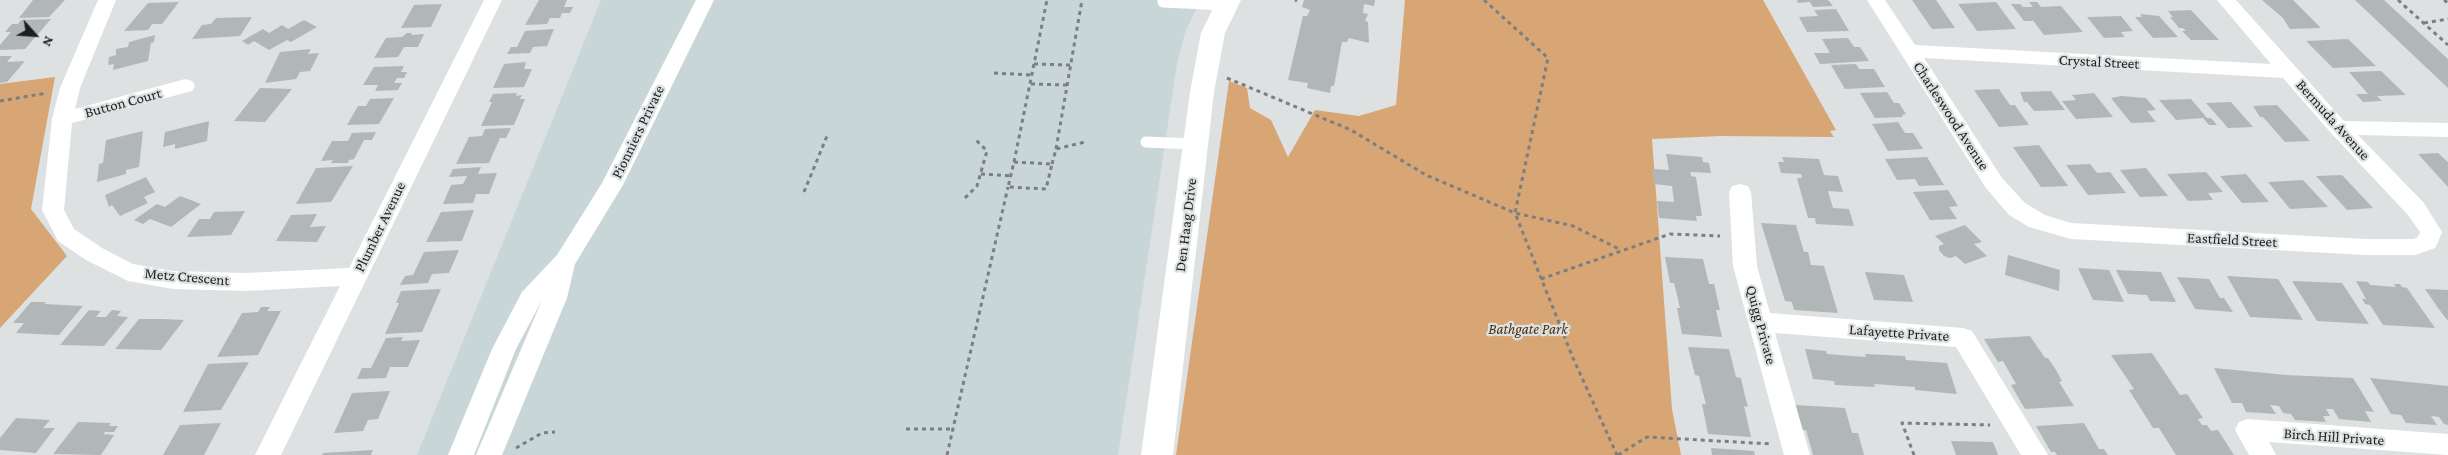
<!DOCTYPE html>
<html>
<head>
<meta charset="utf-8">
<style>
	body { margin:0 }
	#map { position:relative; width:2448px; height:455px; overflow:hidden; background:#dde1e2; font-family:"Crimson Pro",serif }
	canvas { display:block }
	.north { position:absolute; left:10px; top:10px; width:50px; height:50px; -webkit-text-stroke:4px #dde1e2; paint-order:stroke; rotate:116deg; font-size:14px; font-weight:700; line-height:20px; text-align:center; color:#1d1e1f }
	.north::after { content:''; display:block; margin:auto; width:18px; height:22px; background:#1d1e1f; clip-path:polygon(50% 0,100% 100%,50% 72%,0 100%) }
</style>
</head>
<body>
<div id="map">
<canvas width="2448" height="455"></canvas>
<div class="north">N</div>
</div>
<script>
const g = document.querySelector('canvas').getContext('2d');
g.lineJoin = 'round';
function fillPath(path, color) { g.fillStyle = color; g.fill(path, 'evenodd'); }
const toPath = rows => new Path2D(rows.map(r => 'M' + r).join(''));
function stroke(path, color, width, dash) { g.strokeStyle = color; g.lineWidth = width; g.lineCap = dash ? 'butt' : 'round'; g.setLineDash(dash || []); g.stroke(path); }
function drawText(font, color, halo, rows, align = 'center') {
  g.font = font + ' "Crimson Pro",serif'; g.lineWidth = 4.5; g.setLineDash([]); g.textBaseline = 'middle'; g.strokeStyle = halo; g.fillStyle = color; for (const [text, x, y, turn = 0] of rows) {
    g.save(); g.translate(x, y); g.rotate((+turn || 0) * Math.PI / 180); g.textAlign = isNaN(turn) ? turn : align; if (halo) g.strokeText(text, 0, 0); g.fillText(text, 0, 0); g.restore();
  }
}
fillPath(toPath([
	[601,0,1200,0,1185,33,1177,64,1118,455,417,455]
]), '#c8d6d8');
fillPath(toPath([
	[1405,0,1763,0,1836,130,1830,131,1834,137,1720,136,1652,139,1672,409,1681,455,1176,455,1229,81,1247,88,1250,108,1271,120,1288,157,1315,110,1359,116,1396,105],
	[55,77,31,209,67,256,0,328,0,84]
]), '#d8a675');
fillPath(toPath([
	[33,0,65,0,49,17,19,18],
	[539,0,567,0,564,7,573,7,570,13,562,13,560,18,550,18,547,24,525,25],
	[1304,0,1375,0,1374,6,1364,4,1363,13,1368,14,1365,21,1368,22,1369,43,1349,38,1347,42,1342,42,1334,86,1331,86,1330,93,1307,88,1308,83,1288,80,1303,16,1307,16,1310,10,1302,7],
	[1797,0,1828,0,1833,6,1813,7,1810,2,1798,3],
	[1912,0,1936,0,1955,28,1932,29],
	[2262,0,2293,0,2321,28,2290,29,2283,18],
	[2355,0,2384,0,2448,59,2448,88],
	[179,2,162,24,152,24,148,30,124,31,148,3],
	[1996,2,2016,29,1977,31,1958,4],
	[2029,2,2037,2,2041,7,2061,6,2083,32,2044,35,2028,14,2033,21,2024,21,2011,4,2020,4,2023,7,2033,7],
	[442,4,431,27,401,28,414,5],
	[1836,9,1849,31,1807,32,1799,17,1818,16,1814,10],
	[2191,10,2219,40,2191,40,2182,31,2186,31,2183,28,2179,28,2170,17,2173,17,2168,11],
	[2140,14,2159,16,2178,37,2153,38,2135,17,2142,17],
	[2121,16,2133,31,2121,32,2125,37,2104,38,2087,17],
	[252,17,240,36,192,39,202,25,211,24,216,18],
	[51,19,25,49,0,50,0,45,11,32,5,32,12,24,18,24,21,20],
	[304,20,317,27,291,42,287,40,269,50,254,41,248,45,242,41,263,29,269,33,282,25,288,29],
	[554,29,547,46,533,47,530,53,507,54,511,47,517,47,525,31],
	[407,33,412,33,411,35,424,34,418,47,404,47,398,57,374,58,386,38,402,37],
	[155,35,154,42,151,43,148,61,113,70,114,64,108,65,109,57,116,55,116,49,128,47,129,42],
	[1848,38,1854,47,1860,47,1869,61,1820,64,1814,53,1830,53,1822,39],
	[2348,39,2376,66,2333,68,2306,41],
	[311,49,308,54,319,53,310,71,300,72,296,79,265,83,280,52],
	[0,56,12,56,7,62,25,61,7,82,0,83],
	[526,62,524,69,532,69,524,87,493,88,504,64],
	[1856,64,1859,69,1874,69,1885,87,1845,89,1831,65],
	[404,66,401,72,407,72,404,78,397,78,394,83,402,83,398,90,375,91,378,85,363,85,374,67],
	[2381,71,2406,95,2377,96,2382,101,2363,102,2356,94,2368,94,2349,72],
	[260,88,292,89,265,122,234,121],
	[1999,89,2010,105,2015,105,2029,125,1999,127,1974,90],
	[2051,91,2065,110,2034,111,2027,102,2024,102,2020,92],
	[1887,92,1894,103,1899,103,1906,114,1902,115,1903,117,1875,118,1860,93],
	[517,93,516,96,522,95,520,99,525,99,514,125,481,126,492,102,489,102,493,94],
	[2094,93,2113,117,2076,119,2062,101,2076,100,2072,95],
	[2121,96,2146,98,2156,110,2147,111,2156,122,2131,123,2111,98],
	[394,98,379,124,347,125,358,106,366,106,370,99],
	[2191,99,2207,118,2211,118,2217,125,2209,125,2203,118,2176,120,2159,100],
	[2231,102,2253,127,2228,128,2206,103],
	[2277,105,2310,141,2285,142,2263,117,2260,117,2253,106],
	[209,121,207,141,175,149,175,144,163,147,165,132],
	[1898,122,1905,133,1913,133,1923,149,1888,151,1872,124],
	[511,128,506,138,500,138,489,163,456,164,469,137,482,136,485,129],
	[143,131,139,167,126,170,126,174,97,182,99,164,103,163,106,140],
	[376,132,372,140,364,140,354,159,349,160,348,163,331,163,333,160,321,161,332,141,348,141,352,133],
	[2039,145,2068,186,2041,187,2013,147],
	[2438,153,2448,162,2448,187,2418,154],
	[1666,154,1702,157,1703,162,1709,163,1711,173,1690,172,1691,176,1696,177,1702,216,1696,216,1697,221,1659,218,1657,201,1674,202,1672,186,1654,184,1652,169,1669,170],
	[1782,157,1819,159,1824,175,1838,176,1843,192,1828,191,1833,208,1849,209,1854,226,1816,224,1815,218,1808,218,1797,178,1802,178,1801,174,1781,173,1778,162,1784,162],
	[1927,157,1944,185,1919,186,1915,179,1897,180,1885,159],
	[2090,164,2097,173,2110,172,2126,193,2088,195,2066,165],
	[353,166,331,202,296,204,316,168],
	[481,167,478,174,497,173,489,194,476,194,473,203,443,204,451,185,463,184,467,176,449,177,453,169],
	[2146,168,2168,196,2140,197,2120,170],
	[2206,172,2223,192,2208,193,2213,200,2188,201,2167,174],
	[2246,174,2269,202,2242,203,2220,176],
	[2342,175,2373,208,2347,210,2316,176],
	[146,177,155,192,144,197,148,203,120,216,112,205,109,207,105,195],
	[2303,180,2328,207,2290,209,2268,182],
	[1948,190,1958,206,1949,207,1957,219,1930,220,1913,192],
	[180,196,201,204,171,227,150,219,143,224,134,220,157,204,165,207],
	[474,210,462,241,426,242,441,212],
	[245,211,231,235,187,237,199,219,210,219,214,212],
	[317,214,310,227,326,226,317,242,276,241,291,215],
	[1761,223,1796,225,1804,252,1808,252,1811,265,1824,266,1838,313,1794,310,1792,302,1785,301],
	[1965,225,1982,242,1974,244,1987,256,1965,264,1956,256,1950,258,1944,256,1939,250,1939,246,1944,244,1935,236],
	[459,250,449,273,432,274,428,283,400,285,405,276,413,275,424,252],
	[2008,255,2060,270,2059,291,2005,275],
	[1665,257,1703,259,1709,284,1714,284,1720,310,1716,310,1722,337,1682,334,1677,308,1680,308,1677,295,1674,283,1670,283],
	[2078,268,2109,270,2124,302,2093,300],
	[2116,270,2161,272,2176,302,2150,301,2147,295,2128,294],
	[1865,272,1904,275,1913,302,1874,300],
	[2227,276,2278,279,2303,320,2250,317],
	[2177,277,2209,279,2220,298,2224,298,2233,312,2195,309],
	[2292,281,2342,283,2369,324,2317,321],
	[2356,281,2368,282,2370,285,2396,287,2394,284,2400,284,2402,287,2407,288,2435,328,2383,325,2370,305,2365,304,2362,299,2366,299],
	[441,289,422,332,385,334,399,303,396,303,401,291],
	[2425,289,2448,290,2448,321,2438,308],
	[31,302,46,302,44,304,83,306,59,335,16,333,24,323,13,323],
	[261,307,270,307,267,311,281,311,258,355,217,357,242,313,258,312],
	[89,310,101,311,96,317,106,317,112,310,121,311,117,316,128,317,104,346,60,345],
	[139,319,162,319,184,320,161,350,115,349],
	[2030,336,2045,358,2048,358,2056,370,2062,381,2059,382,2074,406,2025,409,2011,385,2016,384,2003,361,1998,362,1984,339],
	[403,337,401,341,420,340,408,367,390,367,386,378,357,379,362,368,371,368,386,338],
	[1688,347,1729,349,1736,377,1741,378,1744,392,1748,407,1744,406,1751,437,1708,434,1702,404,1706,404,1702,389,1699,376,1695,375],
	[1805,349,1826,351,1827,354,1866,357,1865,354,1905,356,1906,360,1947,363,1957,394,1915,390,1915,387,1874,384,1875,387,1835,385,1834,381,1813,379],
	[2152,353,2180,395,2187,394,2203,418,2198,419,2202,425,2207,425,2211,431,2218,430,2234,455,2176,455,2159,428,2153,428,2129,390,2134,389,2111,355],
	[249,362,221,410,183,412,208,364],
	[2214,368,2286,375,2353,378,2374,412,2365,411,2371,422,2339,419,2333,409,2326,409,2330,416,2323,416,2326,422,2295,420,2291,414,2283,413,2279,406,2270,405,2276,414,2246,412,2242,403,2232,403],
	[2370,378,2448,386,2448,425,2444,424,2439,417,2431,416,2437,425,2406,423,2401,415,2391,414],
	[390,391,378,419,368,420,363,431,334,433,352,393],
	[1795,405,1845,408,1852,433,1858,433,1864,455,1813,455,1806,430,1802,430],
	[16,418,50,420,43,428,55,428,36,453,0,450,0,438],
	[78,422,111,423,109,426,118,426,114,432,105,432,103,434,114,435,101,455,53,454],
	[221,423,204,455,163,455,180,425],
	[2084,423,2099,449,2104,449,2108,455,2057,455,2055,452,2051,452,2036,426],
	[1951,441,1993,442,1998,455,1956,455],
	[1711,448,1754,451,1755,455,1712,455],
	[373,450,371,455,322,455,323,453]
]), '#b1b6b7');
stroke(toPath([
	[1295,0,1297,1],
	[1484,0,1548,58,1515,213,1573,358,1617,455],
	[2398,0,2448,45],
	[2444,0,2448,3],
	[2424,23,2448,19],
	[1034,64,1070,65],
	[994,73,1032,75],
	[1227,78,1351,130,1426,175,1515,213,1573,226,1621,250],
	[1031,84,1067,85],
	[0,101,47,93],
	[1056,149,1082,0],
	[1014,162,1047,0],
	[1014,162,1052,164,1046,189,1008,187,1014,162],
	[1052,164,1056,149,1085,142],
	[981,174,1012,176],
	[804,192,827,136],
	[965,198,977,186,987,151,976,140],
	[1541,279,1670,234,1720,236],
	[906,429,953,429],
	[516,448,542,433,555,432],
	[947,455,1008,187],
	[1618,455,1647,437,1772,444],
	[1914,455,1902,423,1990,425]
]), '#7c7e7f', 3, [4, 4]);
stroke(toPath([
	[1163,2,1226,5],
	[1146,142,1196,144]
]), '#fff', 11);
fillPath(toPath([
	[98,0,116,0,80,88,75,109,185,79,192,81,195,86,192,91,72,123,64,210,74,229,102,248,133,264,173,271,246,273,349,268,484,0,502,0,281,455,255,455,340,286,246,291,173,289,128,281,86,260,58,241,42,210,52,119,60,88,98,0],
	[696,0,714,0,623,185,575,264,567,298,502,455,476,455,542,300,516,349,474,455,448,455,492,349,522,292,557,255,602,183,696,0],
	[1867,0,1885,0,1915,45,2271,64,2217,0,2236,0,2344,121,2448,123,2448,137,2358,135,2424,203,2442,232,2438,242,2435,248,2415,255,2365,255,2071,239,2029,227,2009,215,1986,188,1867,0],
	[1924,58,2283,78,2331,133,2408,215,2420,232,2418,237,2413,239,2365,239,2071,223,2045,215,2025,203,2002,178,1924,58],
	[1740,184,1748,186,1751,192,1757,266,1770,313,1963,328,1972,331,2048,455,2021,455,1956,347,1775,333,1810,455,1784,455,1733,266,1729,192,1732,186,1740,184],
	[2248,419,2448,434,2448,455,2269,442,2276,455,2249,455,2235,430,2239,422,2248,419]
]), '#fff');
fillPath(toPath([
	[1217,0,1241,0,1225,33,1214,92,1173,455,1141,455,1190,92,1201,33,1217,0]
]), '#fff');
drawText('15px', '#1d1e1f', '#dde1e2', [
	["Crystal Street",2099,62,3],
	["Button Court",123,103,-15],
	["Charleswood Avenue",1951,116,57],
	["Bermuda Avenue",2333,120,48],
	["Pionniers Private",638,132,-64],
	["Den Haag Drive",1186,225,-83],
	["Plumber Avenue",380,227,-64],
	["Eastfield Street",2232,240,3],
	["Metz Crescent",187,277,5],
	["Quigg Private",1761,325,75],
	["Lafayette Private",1899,333,4],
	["Birch Hill Private",2334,437,4]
]);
drawText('italic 15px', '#4c2f0c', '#dde1e2', [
	["Bathgate Park",1528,329]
]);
</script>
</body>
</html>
